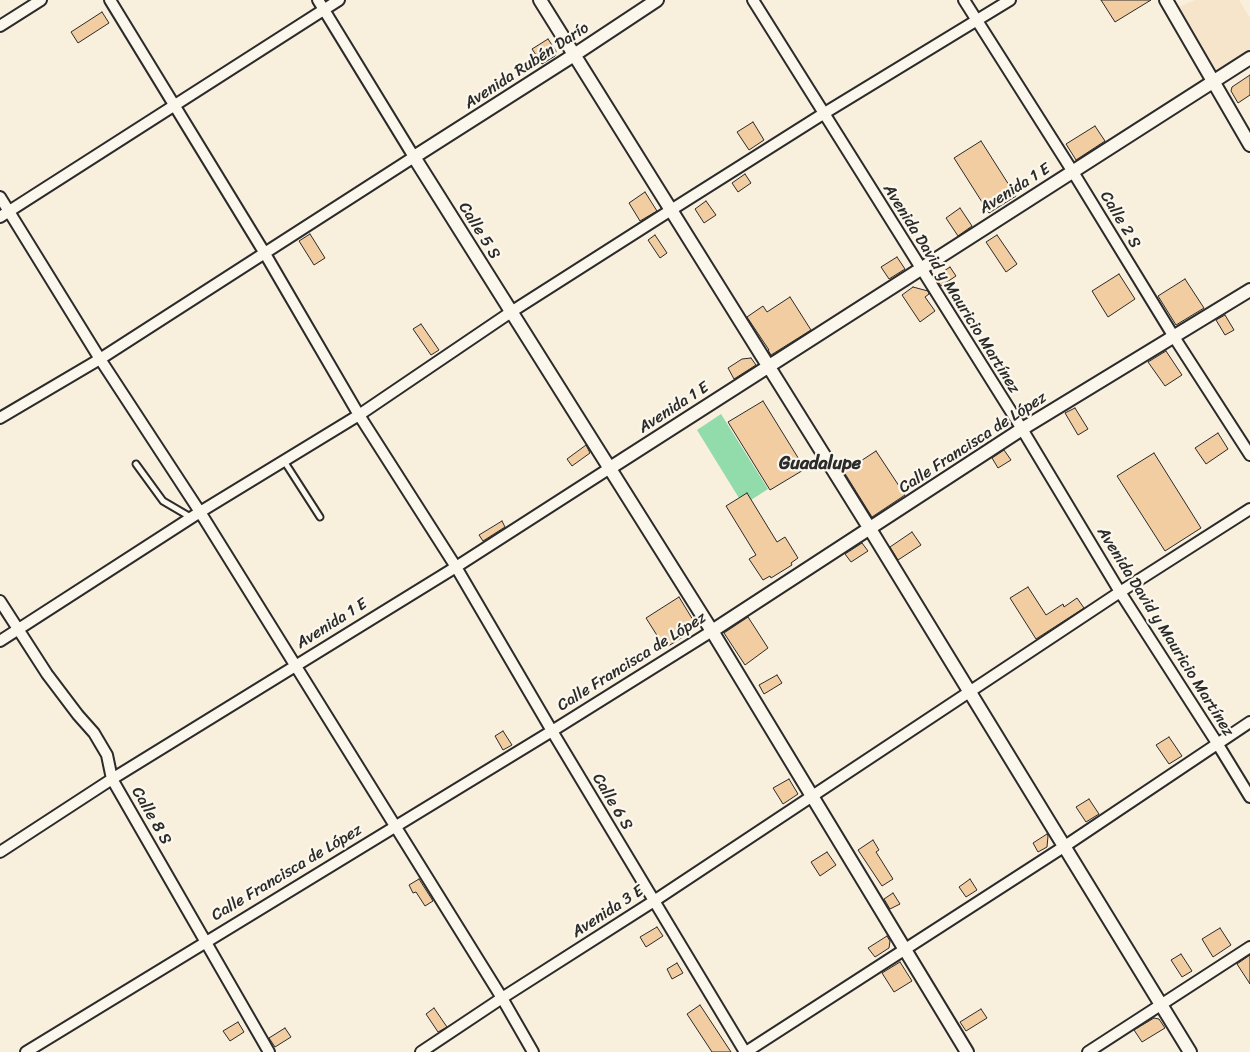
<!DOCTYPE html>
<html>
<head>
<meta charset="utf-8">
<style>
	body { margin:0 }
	canvas { display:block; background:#f9efdd }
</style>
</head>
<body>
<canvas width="1250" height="1052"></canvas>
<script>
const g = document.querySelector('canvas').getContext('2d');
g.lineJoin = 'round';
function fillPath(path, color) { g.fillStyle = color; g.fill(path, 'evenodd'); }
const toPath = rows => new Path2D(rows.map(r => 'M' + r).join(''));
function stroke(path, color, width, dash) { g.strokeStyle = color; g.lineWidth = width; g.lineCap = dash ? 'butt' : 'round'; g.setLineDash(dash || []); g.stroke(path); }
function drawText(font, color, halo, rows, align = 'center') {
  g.font = font + ' Sriracha,sans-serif'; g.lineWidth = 4.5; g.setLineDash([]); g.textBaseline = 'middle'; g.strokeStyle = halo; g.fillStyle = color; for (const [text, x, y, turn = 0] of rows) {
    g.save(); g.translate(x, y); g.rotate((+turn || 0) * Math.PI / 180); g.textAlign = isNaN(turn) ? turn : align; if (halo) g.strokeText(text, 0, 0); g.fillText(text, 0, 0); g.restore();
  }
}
fillPath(toPath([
	[1195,0,1239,0,1250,18,1250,54,1217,76,1176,8]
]), '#f7e5cb');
fillPath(toPath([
	[721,414,768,489,751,500,739,498,697,430]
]), '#92dbab');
const building = toPath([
	[1101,0,1151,0,1115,22,1101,0],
	[102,12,109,23,78,43,71,32,102,12],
	[548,39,556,51,555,56,542,64,532,49,548,39],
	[1250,75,1250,95,1238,103,1231,91,1232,87,1250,75],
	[753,122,764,140,749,150,737,132,753,122],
	[1095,126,1105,141,1076,160,1066,144,1095,126],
	[981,141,1016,196,989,213,954,158,981,141],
	[745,174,751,183,738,192,732,183,745,174],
	[645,192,657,211,640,221,629,203,645,192],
	[706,201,716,215,704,223,695,209,706,201],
	[960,208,972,226,958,236,946,218,960,208],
	[310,234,325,258,314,265,299,241,310,234],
	[655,235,667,253,660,258,648,240,655,235],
	[997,235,1017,264,1006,272,986,242,997,235],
	[897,257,905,269,889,279,881,267,897,257],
	[950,267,956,276,941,286,935,277,950,267],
	[1119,274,1135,299,1108,317,1092,291,1119,274],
	[1185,279,1204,308,1176,325,1158,296,1185,279],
	[913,287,928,291,929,294,925,297,935,311,920,322,902,295,913,287],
	[790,297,811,330,771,355,768,350,769,350,747,317,763,306,767,312,790,297],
	[1225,315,1234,330,1225,335,1216,320,1225,315],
	[421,324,439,350,431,355,413,329,421,324],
	[1166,351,1182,375,1165,386,1148,362,1166,351],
	[751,358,756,365,734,379,728,368,742,359,751,358],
	[763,401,805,469,770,490,728,422,763,401],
	[1075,408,1088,429,1078,435,1065,413,1075,408],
	[1218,433,1228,449,1206,464,1195,448,1218,433],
	[586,445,590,453,572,466,567,459,586,445],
	[1004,450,1011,460,998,468,992,458,1004,450],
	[876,451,905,495,872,517,844,472,876,451],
	[1154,453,1201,528,1165,551,1117,476,1154,453],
	[747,493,777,542,785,537,798,558,791,563,792,565,771,578,770,576,763,580,749,559,756,555,726,506,747,493],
	[502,521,505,527,483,541,479,535,502,521],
	[912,532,921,545,898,560,890,547,912,532],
	[862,543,868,551,851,562,845,554,862,543],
	[1028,587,1046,615,1063,604,1064,607,1077,598,1084,608,1036,639,1010,598,1028,587],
	[679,597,693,620,691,632,665,648,646,618,679,597],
	[748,617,768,648,745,665,724,633,748,617],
	[777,675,782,683,764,694,759,685,777,675],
	[503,731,512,745,503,750,495,736,503,731],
	[1169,737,1182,756,1169,764,1156,745,1169,737],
	[789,779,798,794,783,804,773,788,789,779],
	[1089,799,1099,814,1086,822,1076,807,1089,799],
	[1047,834,1048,836,1047,847,1038,852,1033,843,1047,834],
	[873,840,879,850,876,852,893,879,882,886,858,850,873,840],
	[827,852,836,865,820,876,811,862,827,852],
	[419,879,433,901,425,906,416,892,413,893,409,885,419,879],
	[970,879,977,890,966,897,959,887,970,879],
	[893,893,900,904,890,909,884,899,893,893],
	[657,927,663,936,646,947,640,937,657,927],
	[1220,928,1231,945,1213,957,1202,939,1220,928],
	[887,936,890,941,889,948,875,957,868,948,887,936],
	[1181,954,1192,971,1182,977,1171,960,1181,954],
	[1250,955,1250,984,1237,964,1250,955],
	[900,962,912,981,894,992,882,973,900,962],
	[677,963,683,973,672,979,667,969,677,963],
	[700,1005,731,1052,712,1052,687,1014,700,1005],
	[434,1008,447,1027,438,1032,426,1014,434,1008],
	[981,1009,987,1018,966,1031,960,1022,981,1009],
	[1154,1018,1159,1019,1165,1028,1142,1042,1134,1030,1154,1018],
	[238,1022,244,1032,230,1041,223,1031,238,1022],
	[285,1028,291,1037,275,1047,269,1038,285,1028]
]);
fillPath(building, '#f2cda2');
stroke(building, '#2b2b2b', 1);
const service = toPath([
	[284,461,320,517],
	[136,464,163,501,192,518]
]);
const minor = toPath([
	[110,0,264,252,359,415,456,567,552,731,745,1052],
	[753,0,1022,429,1120,592,1217,743,1250,797],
	[964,0,1073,172,1174,337,1250,455],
	[0,26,41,0],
	[0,197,100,359,200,512,502,998,533,1052],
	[0,217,339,0],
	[0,418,100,359,414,157,318,0],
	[0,601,47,674,78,715,94,733,107,755,112,779,269,1052],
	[0,641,200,512,359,415,511,312,671,210,823,114,1010,0],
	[0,852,112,779,456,567,610,468],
	[26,1052,552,731,712,631],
	[421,1052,502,998,654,901,1120,592,1250,509],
	[746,1052,1065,846,1250,722],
	[1088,1052,1250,947]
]);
const tertiary = toPath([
	[540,0,870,529,1190,1052],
	[657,0,574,55,414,157,712,631,967,1052],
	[1166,0,1250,145],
	[610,468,1250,58],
	[712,631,1022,429,1250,290]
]);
stroke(service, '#2b2b2b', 9);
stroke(minor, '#2b2b2b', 14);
stroke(tertiary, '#2b2b2b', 16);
stroke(service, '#fbf7ec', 5);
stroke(minor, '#fbf7ec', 10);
stroke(tertiary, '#fbf7ec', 12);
drawText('16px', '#2b2b2b', '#fbf7ec', [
	["Avenida Rubén Darío",527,66,-33],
	["Avenida 1 E",1015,189,-32],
	["Calle 2 S",1120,220,59],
	["Calle 5 S",479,231,58],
	["Avenida David y Mauricio Martínez",951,289,58],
	["Avenida 1 E",674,408,-33],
	["Calle Francisca de López",973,443,-33],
	["Avenida 1 E",332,624,-32],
	["Avenida David y Mauricio Martínez",1165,632,58],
	["Calle Francisca de López",632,662,-32],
	["Calle 6 S",612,802,59],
	["Calle 8 S",151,816,60],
	["Calle Francisca de López",287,873,-31],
	["Avenida 3 E",608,912,-33]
]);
drawText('bold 18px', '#2b2b2b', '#fbf7ec', [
	["Guadalupe",820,464]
]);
</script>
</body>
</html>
